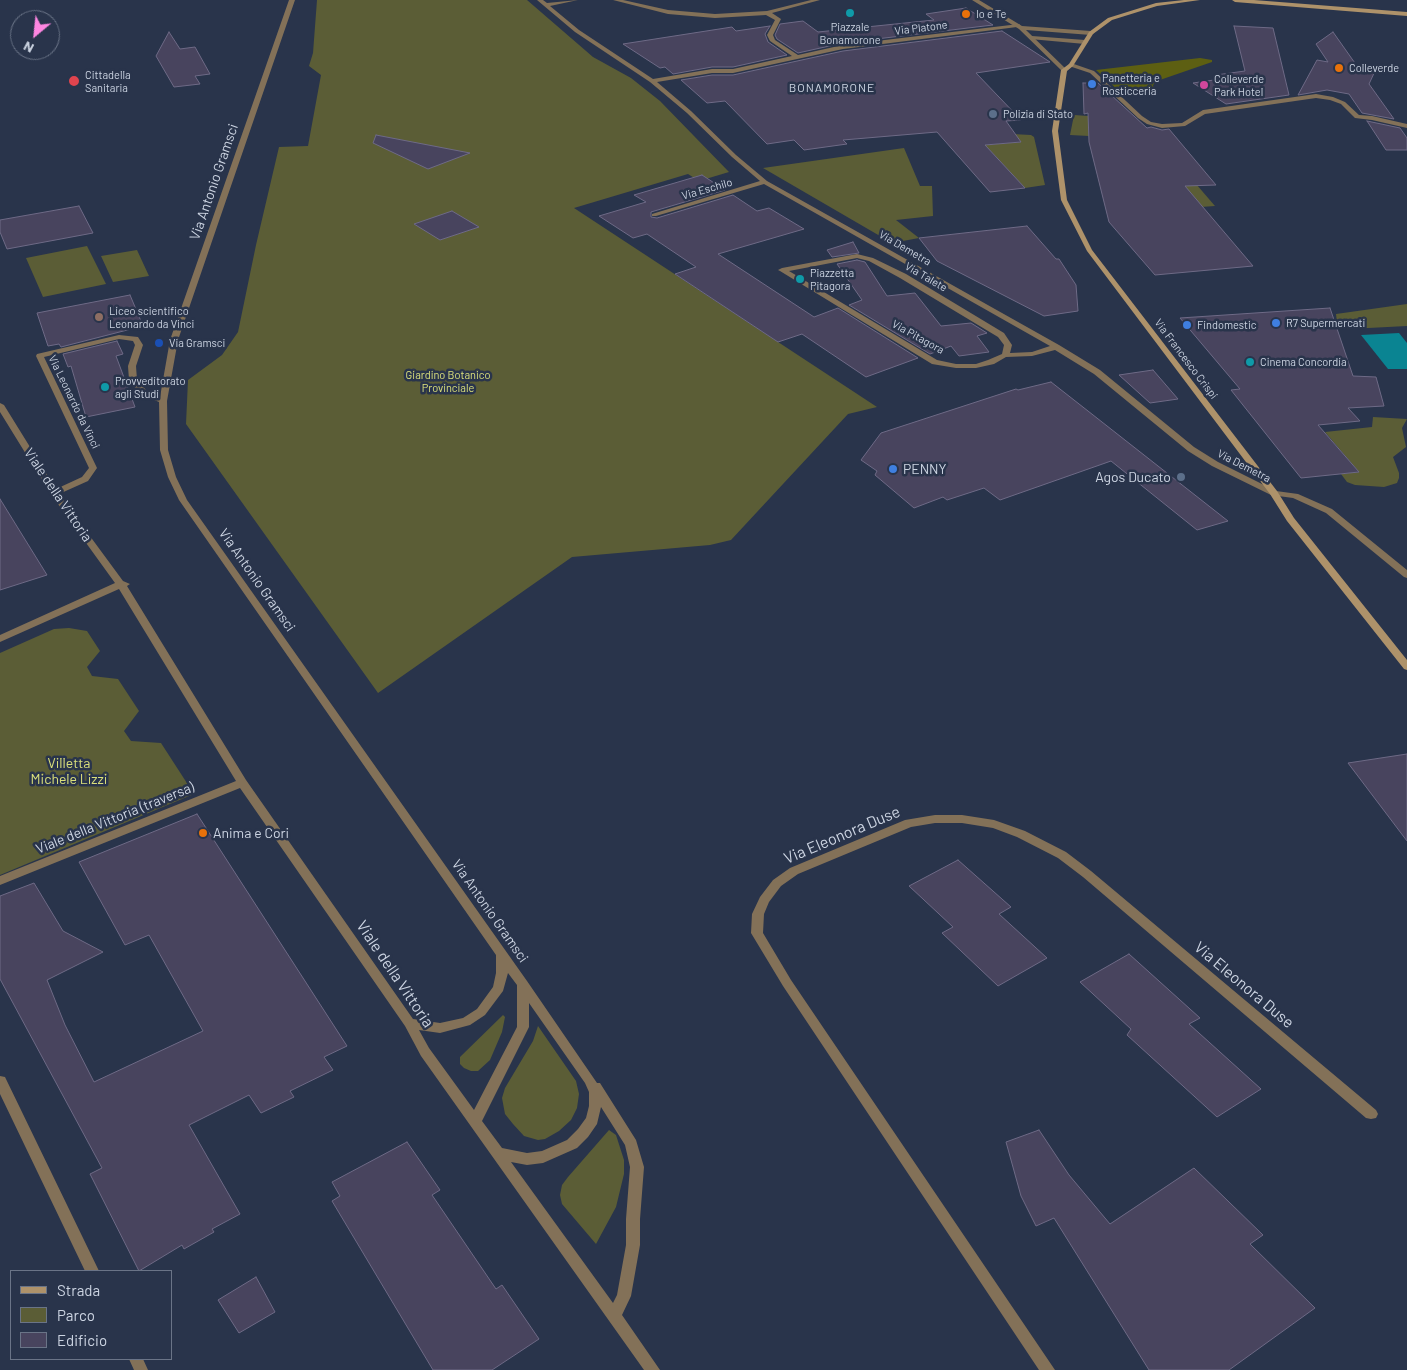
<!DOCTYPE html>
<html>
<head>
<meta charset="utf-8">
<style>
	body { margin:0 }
	#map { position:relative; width:1407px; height:1370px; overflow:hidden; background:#29344b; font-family:Barlow,sans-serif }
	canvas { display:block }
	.legend { position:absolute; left:10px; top:1270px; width:162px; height:90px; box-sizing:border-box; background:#29344b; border:1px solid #6a7487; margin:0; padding:6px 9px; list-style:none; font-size:15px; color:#ccd4e2 }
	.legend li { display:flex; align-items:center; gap:10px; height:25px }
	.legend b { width:25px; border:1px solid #6a7487 }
	.north { position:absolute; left:10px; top:10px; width:50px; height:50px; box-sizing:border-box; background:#29344b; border:1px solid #6a7487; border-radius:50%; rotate:208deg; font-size:14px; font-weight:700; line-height:20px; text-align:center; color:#ccd4e2 }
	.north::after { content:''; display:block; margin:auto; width:18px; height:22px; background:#fd86e1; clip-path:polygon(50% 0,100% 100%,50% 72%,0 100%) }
</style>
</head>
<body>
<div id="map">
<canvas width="1407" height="1370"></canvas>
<ul class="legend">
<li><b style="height:6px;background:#ae926a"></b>Strada</li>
<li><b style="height:14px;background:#5b5d36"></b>Parco</li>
<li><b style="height:14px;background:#48445e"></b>Edificio</li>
</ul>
<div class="north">N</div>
</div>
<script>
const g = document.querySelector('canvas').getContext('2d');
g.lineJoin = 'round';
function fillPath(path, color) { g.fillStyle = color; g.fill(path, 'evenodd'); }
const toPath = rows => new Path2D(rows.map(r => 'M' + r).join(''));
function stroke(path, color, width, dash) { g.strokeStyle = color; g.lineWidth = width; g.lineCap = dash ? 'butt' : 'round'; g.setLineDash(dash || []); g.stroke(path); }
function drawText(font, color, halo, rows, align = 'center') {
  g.font = font + ' Barlow,sans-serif'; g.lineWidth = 5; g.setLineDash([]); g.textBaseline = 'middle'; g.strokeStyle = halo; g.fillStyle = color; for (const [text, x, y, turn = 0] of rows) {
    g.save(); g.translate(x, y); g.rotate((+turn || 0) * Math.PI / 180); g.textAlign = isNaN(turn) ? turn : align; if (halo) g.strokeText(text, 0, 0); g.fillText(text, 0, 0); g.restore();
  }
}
fillPath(toPath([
	[317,0,527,0,593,57,631,78,660,101,729,172,699,181,688,174,574,208,877,407,848,414,731,540,710,545,572,557,378,693,186,424,188,380,222,355,238,332,256,245,279,147,308,146,321,75,309,66,313,53],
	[1074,115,1088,116,1089,136,1070,135],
	[1012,134,1031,135,1034,137,1045,185,1025,188,985,145,1021,142],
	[904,148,920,186,932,186,933,216,896,220,919,238,892,243,763,168],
	[1186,177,1190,177,1215,206,1172,209],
	[87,246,106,284,43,297,26,258],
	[137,250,149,276,113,282,101,256],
	[1407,304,1407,326,1349,329,1337,323,1336,314],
	[1373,417,1407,419,1402,428,1406,447,1393,457,1399,473,1399,478,1397,483,1384,487,1355,485,1347,482,1341,474,1359,472,1325,432,1372,427],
	[69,628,87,631,100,651,87,667,92,676,118,679,139,711,124,731,131,741,161,743,194,794,0,875,0,653,54,629],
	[503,1015,505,1017,502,1032,490,1060,478,1071,471,1071,464,1068,460,1064,460,1057],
	[538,1026,576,1081,579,1094,577,1108,571,1120,559,1131,545,1139,538,1140,524,1136,513,1124,505,1114,502,1098,505,1088,533,1041],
	[609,1130,616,1135,624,1160,624,1174,616,1207,596,1244,562,1204,560,1195,562,1185,568,1177]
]), '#5b5d36');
fillPath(toPath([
	[1200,58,1212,60,1212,62,1157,81,1153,85,1154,89,1119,91,1096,70]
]), '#5d5f12');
fillPath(toPath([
	[1399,333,1407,343,1407,369,1388,369,1361,335]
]), '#0a8492');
const building = toPath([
	[966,8,993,25,843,43,798,53,777,39,775,35,780,24,803,21,818,32,934,20,926,14,966,8],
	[770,26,765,34,768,42,787,55,733,67,712,67,673,74,665,67,660,68,623,44,732,27,736,31,770,26],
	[1234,26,1273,28,1289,95,1226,104,1193,83,1221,79,1216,75,1245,71,1234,26],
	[1002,31,1050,62,976,73,1021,120,1006,121,1021,142,985,145,1025,188,990,192,937,132,843,140,847,144,804,150,794,140,767,144,725,101,707,103,681,80,712,75,733,75,843,51,1002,31],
	[169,32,180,49,195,47,210,74,195,76,200,84,174,87,156,56,169,32],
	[1333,32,1357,66,1376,69,1369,84,1394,119,1362,113,1349,94,1327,90,1298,95,1317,60,1328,62,1316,44,1333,32],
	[1083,83,1098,83,1147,128,1151,127,1162,130,1169,129,1216,185,1185,186,1253,266,1155,275,1109,222,1089,142,1088,113,1084,114,1083,83],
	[1367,121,1400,128,1407,138,1407,150,1386,150,1367,121],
	[376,135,470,153,428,169,373,143,376,135],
	[702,175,725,190,651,212,651,217,657,218,733,195,757,211,769,208,804,229,718,254,814,317,838,308,918,358,866,377,802,334,778,342,675,274,696,267,647,234,633,238,599,216,646,202,634,195,702,175],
	[79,206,93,233,7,249,0,232,0,220,79,206],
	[452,211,479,227,440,240,414,224,452,211],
	[1027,226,1056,259,1059,259,1076,285,1078,311,1044,316,937,261,919,238,1027,226],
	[853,242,859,253,832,257,827,250,853,242],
	[857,260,865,262,887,296,915,293,941,326,971,323,987,333,977,336,989,352,959,356,951,346,930,354,849,305,862,300,837,264,857,260],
	[130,295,143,326,61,347,59,344,48,346,37,313,130,295],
	[1330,308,1353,376,1376,377,1384,406,1348,408,1360,421,1318,425,1359,472,1301,478,1231,390,1240,389,1180,318,1330,308],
	[117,341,123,354,116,356,135,407,86,417,71,366,68,367,63,354,117,341],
	[1153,370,1178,399,1150,403,1119,375,1153,370],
	[1051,382,1088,411,1228,521,1197,530,1111,461,1000,500,984,488,947,500,943,497,914,508,875,475,877,471,861,460,881,433,1016,389,1018,390,1051,382],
	[0,499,47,575,0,590,0,499],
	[1407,754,1407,841,1348,763,1407,754],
	[197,814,347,1046,324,1057,333,1070,290,1091,294,1097,261,1113,249,1095,189,1125,240,1214,212,1229,214,1232,184,1249,182,1245,139,1271,90,1174,102,1168,0,979,0,896,34,883,63,931,103,952,47,980,65,1025,94,1082,203,1031,149,935,125,945,79,862,197,814],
	[958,860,1011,907,999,914,1047,958,998,986,942,933,953,927,909,886,958,860],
	[1129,954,1200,1018,1189,1024,1261,1089,1217,1117,1127,1035,1131,1029,1080,982,1129,954],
	[1039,1130,1069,1175,1110,1224,1194,1168,1263,1235,1250,1244,1315,1308,1229,1370,1149,1370,1054,1218,1036,1226,1021,1196,1006,1142,1039,1130],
	[407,1142,440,1190,432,1195,496,1289,502,1285,539,1339,492,1370,433,1370,332,1201,340,1196,332,1182,407,1142],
	[256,1277,275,1312,239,1333,218,1300,256,1277]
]);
fillPath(building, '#48445e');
stroke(building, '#6e6a86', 1);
fillPath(toPath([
	[289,0,295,0,178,340,167,401,168,450,176,477,187,500,527,981,597,1083,600,1083,636,1140,644,1167,640,1219,640,1245,631,1296,622,1315,660,1370,644,1370,421,1056,405,1026,240,788,0,885,0,876,236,781,119,589,0,642,0,635,115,583,50,493,0,412,0,403,4,405,56,489,82,477,89,468,36,356,37,354,119,335,138,337,143,345,136,366,137,380,146,390,160,397,170,340,289,0],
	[119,339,133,341,135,345,128,366,129,380,140,394,159,402,160,450,168,477,179,500,496,955,496,973,493,987,477,1009,463,1018,440,1023,413,1019,246,780,127,586,130,584,123,581,59,494,88,481,97,468,44,357,119,339],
	[508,973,517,985,517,1027,474,1110,429,1048,419,1030,440,1033,470,1025,485,1015,503,991,508,973],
	[529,1003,585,1083,589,1092,589,1106,586,1118,578,1129,567,1140,542,1151,527,1153,502,1148,482,1121,529,1027,529,1003],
	[601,1107,625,1145,630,1167,626,1219,626,1245,617,1295,613,1303,511,1162,527,1165,543,1163,577,1148,588,1137,597,1124,601,1107],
	[537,0,543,0,547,3,578,0,550,6,579,30,653,79,712,69,733,69,792,56,770,41,767,35,775,20,766,15,715,18,668,14,613,0,623,0,668,10,715,14,767,11,811,0,820,0,772,13,781,19,773,35,775,40,798,55,843,45,1019,24,1020,25,1017,27,843,49,733,73,712,73,657,82,691,111,736,155,767,181,1059,345,1100,370,1194,447,1218,462,1276,491,1298,494,1332,509,1407,570,1407,578,1404,577,1326,513,1293,498,1271,495,1212,466,1188,451,1094,374,1055,350,1032,356,1006,357,994,364,976,368,956,368,932,364,780,271,778,270,782,268,857,254,873,258,906,274,1004,333,1012,345,1010,353,1032,352,1050,346,764,184,656,216,652,216,652,214,760,181,732,157,687,113,650,82,575,32,537,0],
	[857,258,869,261,900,278,998,337,1004,345,1002,354,988,360,976,364,956,364,937,360,789,271,857,258],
	[1032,36,1085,40,1088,42,1085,44,1030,39,1029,38,1032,36],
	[1071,63,1094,71,1142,116,1151,122,1162,124,1182,123,1203,110,1316,94,1333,97,1345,102,1359,115,1372,116,1407,124,1407,128,1372,120,1355,118,1341,104,1330,100,1316,98,1205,114,1185,126,1162,128,1147,124,1138,118,1090,73,1069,66,1068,65,1071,63],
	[935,815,962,815,994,820,1025,831,1066,852,1091,871,1376,1110,1378,1114,1376,1118,1371,1119,1366,1118,1083,877,1058,858,1017,837,993,828,962,823,935,823,911,827,798,874,781,886,769,902,764,914,763,933,791,980,1055,1370,1039,1370,783,986,751,933,752,914,760,897,773,880,790,868,905,820,935,815],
	[0,1076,5,1077,99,1271,85,1271,0,1094,0,1076],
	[129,1359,143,1359,148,1370,134,1370,129,1359]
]), '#837158');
fillPath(toPath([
	[972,0,979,0,1022,26,1091,31,1094,33,1091,35,1026,30,1067,70,1062,71,1019,29,972,0]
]), '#837158');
fillPath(toPath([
	[1184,0,1200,0,1157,6,1112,20,1093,34,1073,66,1067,71,1058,131,1067,200,1092,250,1277,491,1294,518,1407,660,1407,670,1404,669,1287,521,1270,494,1087,251,1061,200,1052,131,1061,70,1069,64,1089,32,1108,18,1156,3,1184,0],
	[1232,0,1254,0,1407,12,1407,16,1235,2,1232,0]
]), '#ae926a');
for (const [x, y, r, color] of [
	[850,13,5,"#0f9aa8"],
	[966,14,5,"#e8710a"],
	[1339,68,5,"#e8710a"],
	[74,81,6,"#e0444e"],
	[1092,84,5,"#3f7fe0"],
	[1204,85,5,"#d1479c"],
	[993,114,5,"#5c6f8a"],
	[800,279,5,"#0f9aa8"],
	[99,317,5,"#8d6e63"],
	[1276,323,5,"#3f7fe0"],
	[1187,325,5,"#3f7fe0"],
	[159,343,5,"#1a4fb4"],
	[1250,362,5,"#0f9aa8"],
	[105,387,5,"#0f9aa8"],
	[893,469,5,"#3f7fe0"],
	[1181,477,5,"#5c6f8a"],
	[203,833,5,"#e8710a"]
]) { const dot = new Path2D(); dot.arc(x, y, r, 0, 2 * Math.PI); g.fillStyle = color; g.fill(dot); stroke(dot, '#29344b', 2); }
drawText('11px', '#ccd4e2', '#29344b', [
	["Io e Te",976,14],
	["Piazzale",850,27,"center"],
	["Bonamorone",850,40,"center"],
	["Colleverde",1349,68],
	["Cittadella",85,75],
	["Sanitaria",85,88],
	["Panetteria e",1102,78],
	["Rosticceria",1102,91],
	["Colleverde",1214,79],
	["Park Hotel",1214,92],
	["Polizia di Stato",1003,114],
	["Piazzetta",810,273],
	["Pitagora",810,286],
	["Liceo scientifico",109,311],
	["Leonardo da Vinci",109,324],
	["R7 Supermercati",1286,323],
	["Findomestic",1197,325],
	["Via Gramsci",169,343],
	["Cinema Concordia",1260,362],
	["Provveditorato",115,381],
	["agli Studi",115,394]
], 'left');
drawText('11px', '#ccd4e2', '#29344b', [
	["Via Platone",921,28,-7],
	["Via Eschilo",707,189,-16],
	["Via Demetra",905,248,30],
	["Via Talete",926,277,30],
	["Via Pitagora",918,337,29],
	["Via Francesco Crispi",1186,359,53],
	["Via Leonardo da Vinci",74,402,64],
	["Via Demetra",1244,466,27]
]);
drawText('11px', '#dbe07b', '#29344b', [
	["Giardino Botanico",448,375],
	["Provinciale",448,388]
]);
g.letterSpacing = '1px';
drawText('12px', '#ccd4e2', '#29344b', [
	["BONAMORONE",832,88]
]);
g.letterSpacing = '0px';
drawText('14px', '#ccd4e2', '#29344b', [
	["Via Antonio Gramsci",214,182,-71],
	["Viale della Vittoria",58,495,56],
	["Via Antonio Gramsci",257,580,55],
	["Viale della Vittoria (traversa)",115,818,-22],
	["Via Antonio Gramsci",490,911,55]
]);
drawText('14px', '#ccd4e2', '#29344b', [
	["PENNY",903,469],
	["Agos Ducato",1171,477,"right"],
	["Anima e Cori",213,833]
], 'left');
drawText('14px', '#dbe07b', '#29344b', [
	["Villetta",69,763],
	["Michele Lizzi",69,779]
]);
drawText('16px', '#ccd4e2', '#29344b', [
	["Via Eleonora Duse",842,835,-23],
	["Viale della Vittoria",395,974,56],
	["Via Eleonora Duse",1244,985,40]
]);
</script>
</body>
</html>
